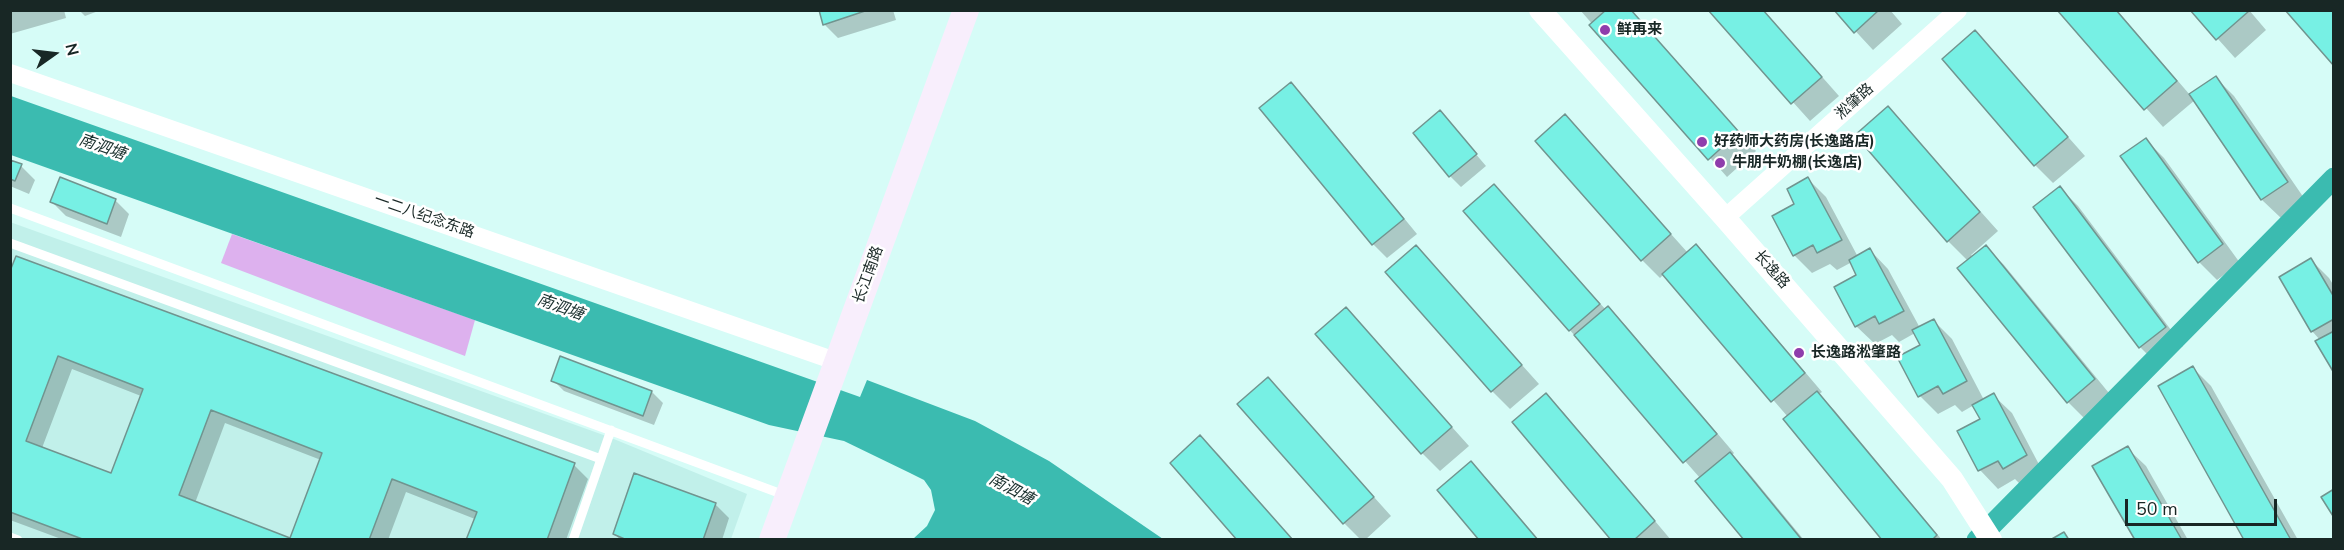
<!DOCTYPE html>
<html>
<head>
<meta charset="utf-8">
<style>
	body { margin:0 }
	#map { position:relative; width:2344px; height:550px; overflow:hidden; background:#d6fcf7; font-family:"Nunito Sans",sans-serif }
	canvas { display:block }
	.frame { position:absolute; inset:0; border:12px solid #182725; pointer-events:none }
	.north { position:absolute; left:24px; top:24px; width:60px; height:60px; -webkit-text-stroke:4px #fff; paint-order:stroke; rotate:76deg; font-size:16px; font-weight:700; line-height:24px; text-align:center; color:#182725 }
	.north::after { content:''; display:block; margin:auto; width:21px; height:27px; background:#182725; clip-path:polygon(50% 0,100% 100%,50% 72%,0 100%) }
	.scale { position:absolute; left:2125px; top:499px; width:152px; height:27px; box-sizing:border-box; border:3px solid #182725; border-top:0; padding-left:8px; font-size:18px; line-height:21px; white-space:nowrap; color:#182725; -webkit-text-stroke:4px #fff; paint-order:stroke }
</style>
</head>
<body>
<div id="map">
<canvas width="2344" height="550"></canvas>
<div class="frame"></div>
<div class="north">N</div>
<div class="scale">50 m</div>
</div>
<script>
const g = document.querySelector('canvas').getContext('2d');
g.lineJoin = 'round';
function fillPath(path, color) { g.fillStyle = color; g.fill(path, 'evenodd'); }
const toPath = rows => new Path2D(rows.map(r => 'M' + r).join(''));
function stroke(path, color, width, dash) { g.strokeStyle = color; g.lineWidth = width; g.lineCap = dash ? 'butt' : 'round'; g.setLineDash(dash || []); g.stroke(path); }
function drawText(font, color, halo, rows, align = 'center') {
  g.font = font + ' "Nunito Sans","Noto Sans SC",sans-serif'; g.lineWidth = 5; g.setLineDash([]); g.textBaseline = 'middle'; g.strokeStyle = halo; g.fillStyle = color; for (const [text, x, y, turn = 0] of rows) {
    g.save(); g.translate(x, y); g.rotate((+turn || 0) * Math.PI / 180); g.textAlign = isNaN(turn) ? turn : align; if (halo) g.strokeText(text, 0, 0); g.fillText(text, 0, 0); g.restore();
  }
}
fillPath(toPath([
	[10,222,609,437,747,494,731,539,11,539]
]), '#c1f0ea');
fillPath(toPath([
	[232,234,475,320,465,356,221,263]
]), '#ddb1ee');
fillPath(toPath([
	[11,96,860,397,867,380,975,421,1049,461,1163,539,913,539,927,526,935,510,931,490,924,480,910,473,844,441,769,425,11,155]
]), '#3bbbb0');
fillPath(toPath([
	[10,10,64,10,66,18,10,34],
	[79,10,101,10,85,16],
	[820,10,893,10,896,20,838,38,824,24],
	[1580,10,1631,10,1756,151,1727,177],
	[1710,10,1763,10,1839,96,1810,121],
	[1836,10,1890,10,1902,24,1873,50],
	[2059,10,2117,10,2190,95,2216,78,2234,96,2306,201,2281,218,2262,200,2195,100,2163,127],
	[2192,10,2249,10,2266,30,2235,58],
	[1975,32,2085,156,2053,183,2035,165],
	[1291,84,1305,98,1417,234,1387,258,1373,244,1261,108],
	[1888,108,1998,231,1971,255,1973,257,1986,247,2004,265,2113,398,2086,420,2068,402,1968,261,1948,241],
	[1440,112,1486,166,1461,187,1450,176],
	[1565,116,1688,253,1696,247,1714,265,1822,392,1819,394,1835,411,1942,540,1884,540,1788,417,1664,274,1660,278,1642,260],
	[2146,140,2164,158,2240,263,2217,280,2199,262],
	[10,162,21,166,35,180,29,194,10,186],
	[1808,179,1826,197,1858,257,1870,250,1888,269,1920,328,1933,320,1952,339,1984,400,1993,395,2012,413,2044,474,2022,486,2015,479,1998,489,1980,470,1959,432,1982,420,1974,405,1962,412,1955,405,1938,414,1920,396,1922,346,1915,333,1899,342,1892,335,1875,344,1856,326,1858,275,1852,262,1837,270,1830,264,1812,273,1794,255,1796,204],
	[1494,186,1606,310,1608,308,1626,326,1734,453,1731,456,1748,472,1804,540,1746,540,1700,478,1465,211],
	[2060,188,2078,206,2183,346,2158,365,2140,347],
	[115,200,129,214,121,237,66,216,52,202],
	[1416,247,1539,384,1510,409,1492,391],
	[2311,260,2329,278,2334,286,2334,370,2320,340,2312,331],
	[10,275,574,465,588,479,566,540,468,540,475,519,406,492,388,540,291,540,321,460,225,423,195,503,291,540,64,540,10,520],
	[72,369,141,396,112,475,42,448],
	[1346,309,1469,446,1440,471,1422,453],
	[2193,368,2211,386,2298,540,2246,540],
	[1268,379,1391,516,1365,540,1361,540,1344,523,1239,404],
	[553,380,652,392,663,403,654,425,564,391],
	[1546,395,1564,413,1671,540,1613,540],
	[1200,437,1219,455,1293,540,1240,540],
	[2127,448,2146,466,2188,540,2137,540],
	[1471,463,1489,481,1539,540,1481,540],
	[715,504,729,518,722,540,620,540,615,534]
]), '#0003');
stroke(toPath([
	[1977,540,2334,178]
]), '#3bbbb0', 21);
const building = toPath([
	[819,10,868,10,823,25,819,10],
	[1606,10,1631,10,1739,132,1708,160,1589,25,1606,10],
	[1708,10,1763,10,1822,77,1791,104,1708,10],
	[1834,10,1879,10,1854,33,1834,10],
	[2057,10,2116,10,2177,81,2144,110,2057,10],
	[2190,10,2249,10,2249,11,2216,40,2190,10],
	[2285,10,2334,10,2334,66,2285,10],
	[1975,30,2068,137,2034,166,1942,59,1975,30],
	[2216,76,2288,182,2261,200,2189,94,2216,76],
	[1291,82,1404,219,1372,245,1259,108,1291,82],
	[1888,106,1980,212,1947,242,1855,135,1888,106],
	[1440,110,1477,154,1449,177,1413,133,1440,110],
	[1565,114,1671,234,1641,261,1535,141,1565,114],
	[2146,138,2223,244,2198,263,2120,156,2146,138],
	[10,160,22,164,15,181,10,179,10,160],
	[60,177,116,199,107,224,50,202,60,177],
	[1808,177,1842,240,1817,253,1813,245,1793,256,1772,216,1794,204,1787,189,1808,177],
	[1494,184,1600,304,1569,331,1463,211,1494,184],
	[2060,186,2166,327,2139,348,2033,207,2060,186],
	[1696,244,1805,373,1771,402,1662,274,1696,244],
	[1416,245,1522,365,1491,392,1385,272,1416,245],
	[1986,245,2095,379,2067,403,1957,268,1986,245],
	[1870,248,1904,311,1879,324,1875,316,1855,327,1834,287,1856,275,1849,260,1870,248],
	[16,256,575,463,547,540,466,540,477,512,392,479,369,540,85,540,10,512,10,271,16,256],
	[58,356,143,389,111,473,26,441,58,356],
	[211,410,322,453,290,538,179,495,211,410],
	[2311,258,2334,297,2334,319,2311,332,2279,277,2311,258],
	[1608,306,1717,434,1683,463,1574,335,1608,306],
	[1346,307,1452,427,1421,454,1315,334,1346,307],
	[1934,319,1967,381,1943,394,1938,386,1918,397,1897,357,1920,345,1912,330,1934,319],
	[2334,331,2334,373,2315,341,2334,331],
	[560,356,652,391,643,416,551,381,560,356],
	[2193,366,2291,540,2244,540,2158,386,2193,366],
	[1268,377,1374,497,1343,524,1237,404,1268,377],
	[1817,391,1937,535,1932,540,1882,540,1783,419,1817,391],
	[1546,393,1655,521,1634,540,1611,540,1512,422,1546,393],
	[1994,393,2027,455,2003,469,1998,461,1978,471,1957,431,1980,419,1972,405,1994,393],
	[1200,435,1293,540,1237,540,1170,463,1200,435],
	[2128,446,2182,540,2135,540,2092,466,2128,446],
	[1730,452,1802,540,1744,540,1695,481,1730,452],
	[1471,461,1538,540,1479,540,1437,490,1471,461],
	[634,473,716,503,703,540,627,540,613,534,634,473],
	[2334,489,2334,516,2333,516,2321,497,2334,489],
	[2064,532,2069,540,2050,540,2064,532]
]);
fillPath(building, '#77f0e4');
stroke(building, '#70948f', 1.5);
stroke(toPath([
	[10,208,787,496],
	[10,243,601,459],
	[10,537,18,540],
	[573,540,611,430]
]), '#fff', 9);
stroke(toPath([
	[10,73,838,362],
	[1725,218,1958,10]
]), '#fff', 18);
stroke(toPath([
	[1540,10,1725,218,1952,479,1991,540]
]), '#fff', 22);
stroke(toPath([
	[772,540,966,10]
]), '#f8eefc', 26);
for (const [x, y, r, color] of [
	[1605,30,6,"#8f3dac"],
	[1702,142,6,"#8f3dac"],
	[1720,163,6,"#8f3dac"],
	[1799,353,6,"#8f3dac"]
]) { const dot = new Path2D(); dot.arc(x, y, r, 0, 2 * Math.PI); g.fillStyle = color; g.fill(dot); stroke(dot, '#fff', 2); }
drawText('bold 15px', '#182725', '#fff', [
	["鲜再来",1617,30],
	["好药师大药房(长逸路店)",1714,142],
	["牛朋牛奶棚(长逸店)",1732,163],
	["长逸路淞肇路",1811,353]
], 'left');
drawText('15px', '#182725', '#fff', [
	["淞肇路",1855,102,-42],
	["一二八纪念东路",424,217,19],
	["长逸路",1771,270,49],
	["长江南路",869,275,-70]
]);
drawText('italic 16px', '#192f2d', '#fff', [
	["南泗塘",102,148,19],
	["南泗塘",560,308,20],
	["南泗塘",1011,490,28]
]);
</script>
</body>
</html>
